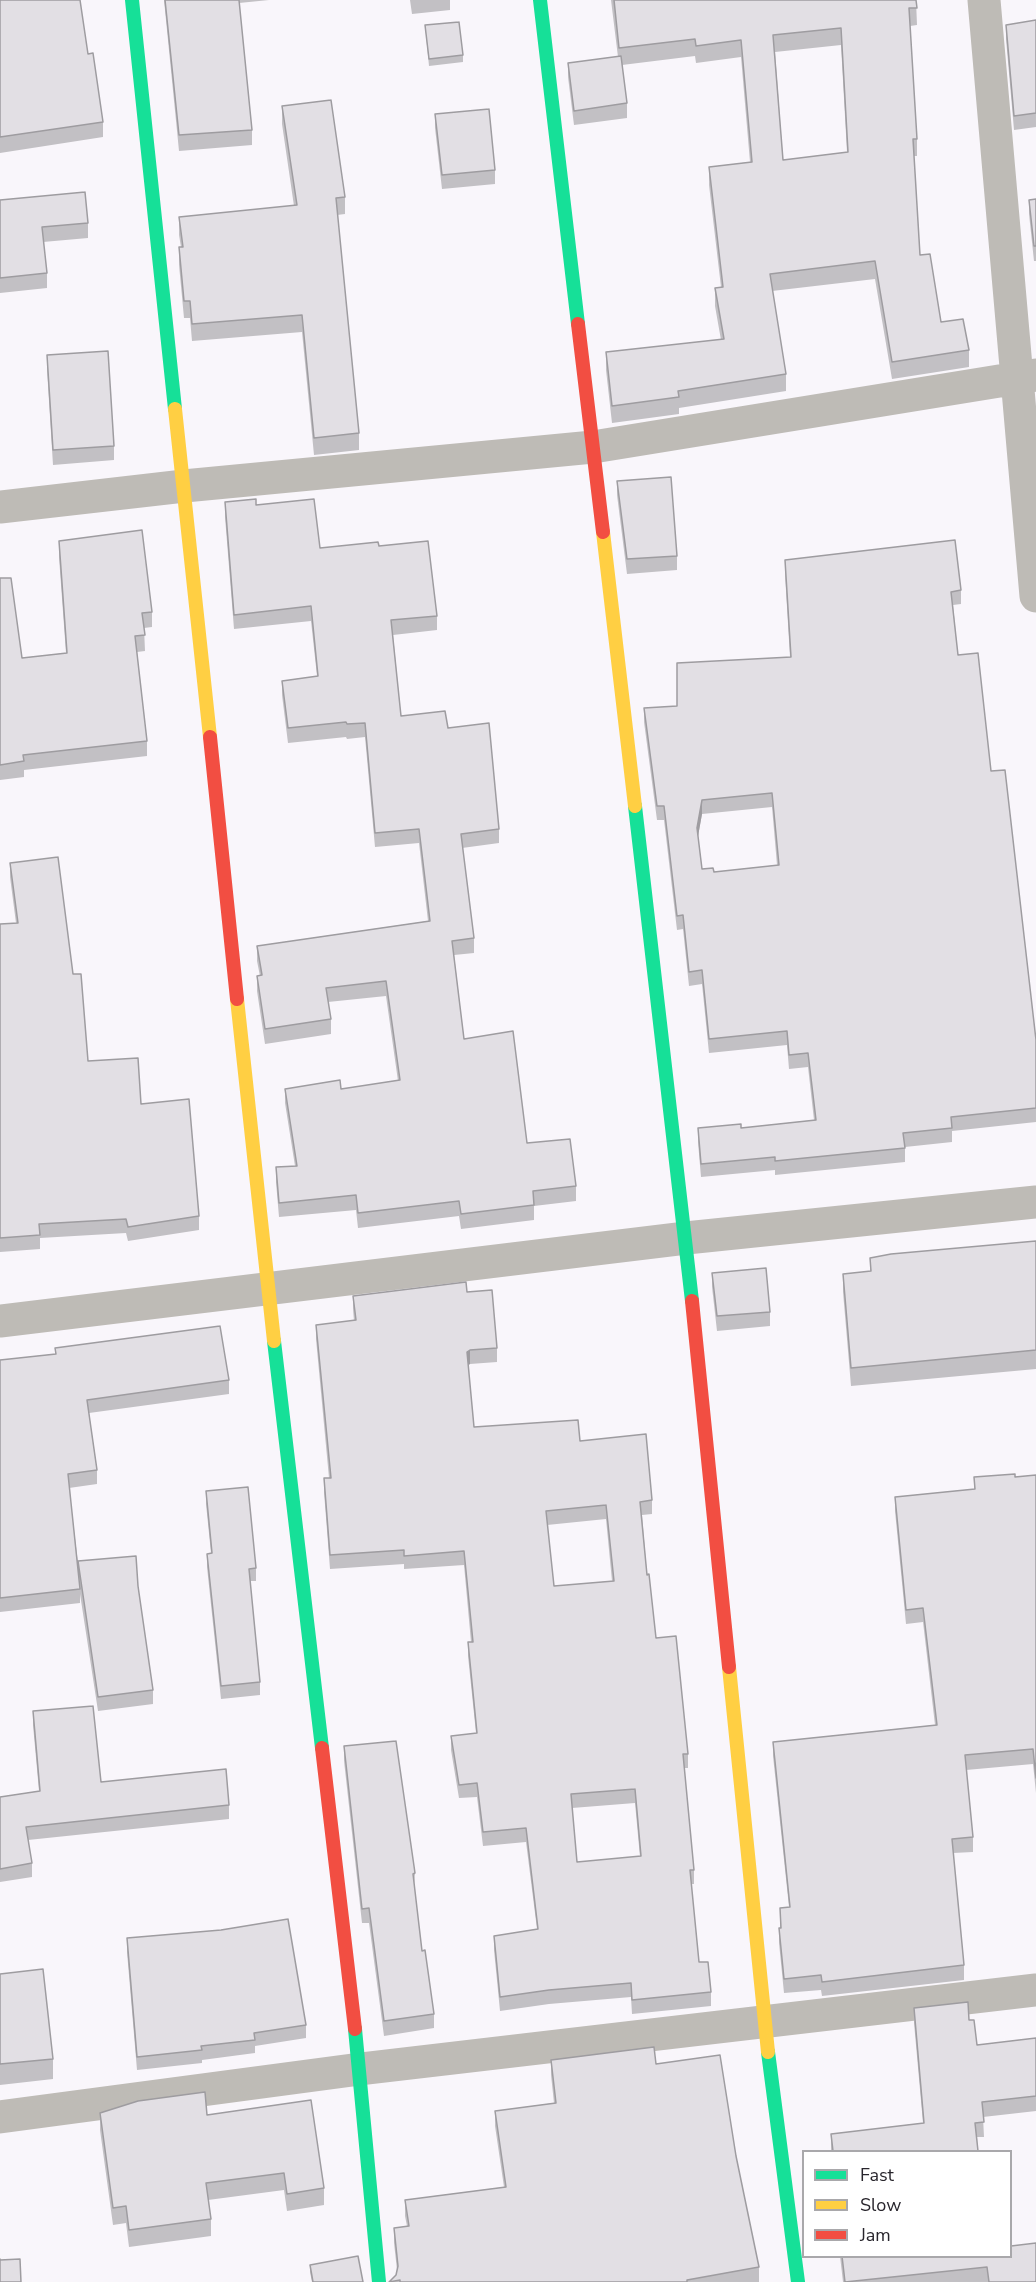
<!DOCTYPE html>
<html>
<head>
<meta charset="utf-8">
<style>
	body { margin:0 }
	#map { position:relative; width:1036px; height:2282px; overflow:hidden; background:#f9f6fb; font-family:"Nunito Sans",sans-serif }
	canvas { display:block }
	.legend { position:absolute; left:802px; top:2150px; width:210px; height:108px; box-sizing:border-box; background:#fff; border:2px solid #a9a8ab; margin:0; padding:8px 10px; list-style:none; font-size:18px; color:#28252c }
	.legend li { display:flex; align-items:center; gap:12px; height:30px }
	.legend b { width:30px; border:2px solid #a9a8ab }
</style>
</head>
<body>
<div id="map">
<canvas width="1036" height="2282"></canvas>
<ul class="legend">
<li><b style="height:8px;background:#16e098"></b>Fast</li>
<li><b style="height:8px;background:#ffcf43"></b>Slow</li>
<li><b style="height:8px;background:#f24e42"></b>Jam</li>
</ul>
</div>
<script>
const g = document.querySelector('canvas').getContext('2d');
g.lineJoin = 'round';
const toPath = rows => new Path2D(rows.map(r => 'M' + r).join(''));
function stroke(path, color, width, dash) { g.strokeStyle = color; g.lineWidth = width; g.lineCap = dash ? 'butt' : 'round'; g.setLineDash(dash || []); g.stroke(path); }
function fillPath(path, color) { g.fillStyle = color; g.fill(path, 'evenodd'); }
stroke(toPath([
	[984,0,1036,596],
	[0,507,184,486,593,447,1036,375],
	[0,1321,686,1238,1036,1202],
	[0,2117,360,2069,1036,1990]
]), '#bebbb6', 33);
stroke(toPath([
	[132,0,175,409],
	[540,0,578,324],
	[635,806,692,1301],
	[274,1341,322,1748],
	[355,2029,379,2282],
	[768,2052,798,2282]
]), '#16e098', 14);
stroke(toPath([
	[175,409,210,737],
	[603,532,635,806],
	[237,999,274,1341],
	[729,1667,768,2052]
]), '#ffcf43', 14);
stroke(toPath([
	[578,324,603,532],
	[210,737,237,999],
	[692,1301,729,1667],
	[322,1748,355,2029]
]), '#f24e42', 14);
fillPath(toPath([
	[0,0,88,54,103,122,103,137,0,153],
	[164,0,269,0,239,3,252,130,252,145,179,151],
	[410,0,450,0,450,10,412,14],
	[611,0,916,0,917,25,910,26,917,139,917,156,914,156,920,255,941,322,969,350,969,367,892,379,875,279,772,291,786,374,786,391,679,408,679,414,612,423,606,370,606,352,721,340,715,306,715,288,721,287,709,185,709,167,750,162,741,57,696,63,695,56,622,65,627,103,627,118,574,125,568,77,568,63,618,57],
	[841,45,847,152,783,160,775,52],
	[1036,20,1036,127,1014,130,1006,39,1006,25],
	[425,25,463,55,463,62,429,66],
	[282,106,345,197,345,214,337,215,359,433,359,450,314,455,302,332,192,341,190,318,184,318,179,265,179,247,181,247,179,235,179,217,294,206,282,124],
	[435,114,495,170,495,184,442,189,435,128],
	[1036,199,1036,261,1034,261,1029,214,1029,200],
	[0,200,88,223,88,238,43,242,47,273,47,288,0,293],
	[47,355,114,446,114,460,53,465,47,369],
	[617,481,677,556,677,570,627,574,617,495],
	[225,502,256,505,320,548,379,546,437,616,437,630,393,635,401,716,448,728,499,829,499,843,462,848,474,938,474,953,454,955,464,1039,527,1143,576,1186,576,1201,534,1206,534,1220,461,1229,459,1216,358,1228,356,1210,279,1217,276,1182,276,1167,295,1166,285,1103,285,1089,341,1089,398,1081,386,996,328,1002,331,1019,331,1034,265,1044,257,991,257,976,260,976,257,961,257,946,428,921,419,843,375,847,365,737,347,739,346,737,288,743,282,695,282,681,317,676,311,621,234,629,225,517],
	[59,541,152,612,152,627,144,628,145,651,137,652,147,741,147,756,24,770,24,777,0,780,0,578,22,658,66,653,59,557],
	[785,560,961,590,961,604,953,605,958,655,991,771,1036,1040,1036,1122,952,1131,952,1142,905,1147,905,1162,775,1175,775,1170,701,1177,698,1142,698,1128,741,1128,814,1120,808,1067,789,1069,787,1045,709,1053,702,984,689,986,683,929,677,930,664,820,657,820,644,722,644,708,677,706,790,657,785,574],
	[772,807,777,865,714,872,702,869,698,836,702,814],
	[10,863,73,974,88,1061,141,1104,199,1216,199,1230,128,1241,126,1233,40,1238,40,1249,0,1252,0,924,16,923,10,877],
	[1036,1241,1036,1369,851,1386,843,1292,843,1274,870,1271,870,1258],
	[712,1273,770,1312,770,1326,717,1331,712,1287],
	[467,1292,497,1348,497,1362,470,1364,468,1365,474,1427,580,1441,652,1500,652,1514,642,1515,647,1575,656,1638,688,1754,688,1768,684,1768,694,1870,694,1884,691,1884,699,1962,711,1992,711,2006,632,2014,631,1997,549,2004,500,2011,494,1950,494,1936,537,1929,526,1842,483,1846,477,1797,459,1798,451,1750,451,1736,476,1733,468,1656,468,1642,471,1642,464,1565,404,1569,404,1564,330,1569,324,1492,324,1478,329,1478,316,1339,316,1325,354,1321,353,1309,353,1296],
	[606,1519,612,1581,554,1586,547,1525],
	[635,1803,640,1857,577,1862,572,1808],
	[55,1348,229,1380,229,1394,89,1413,97,1470,97,1484,69,1488,78,1563,138,1586,153,1690,153,1704,98,1711,80,1594,80,1603,0,1612,0,1360,55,1354],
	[1036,1475,1036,1793,1033,1764,966,1770,973,1837,973,1852,953,1853,964,1965,964,1980,822,1996,821,1990,784,1993,779,1943,779,1928,780,1928,780,1908,789,1907,773,1756,773,1742,935,1725,923,1622,906,1624,895,1511,895,1497,974,1489,974,1477,1015,1477],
	[206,1491,256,1568,256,1581,250,1581,260,1682,260,1695,221,1699,207,1567,207,1554,211,1553,206,1504],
	[33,1711,101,1782,229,1805,229,1819,28,1840,32,1863,32,1877,0,1882,0,1797,39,1791,33,1725],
	[344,1746,415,1873,414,1888,422,1951,434,2014,434,2028,384,2036,369,1923,362,1923,344,1761],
	[127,1938,306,2025,306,2038,255,2046,255,2053,202,2060,202,2063,137,2070,127,1952],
	[0,1974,53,2059,53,2079,0,2085],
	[914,2008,969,2020,977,2045,1036,2038,1036,2111,983,2117,984,2137,977,2137,978,2151,831,2151,831,2134,923,2123,914,2023],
	[551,2060,656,2064,736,2156,759,2267,759,2282,389,2282,396,2275,397,2270,394,2243,394,2228,407,2226,405,2216,405,2200,504,2187,495,2126,495,2111,554,2103,551,2075],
	[100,2113,207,2115,324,2188,324,2205,287,2211,284,2190,208,2200,211,2219,211,2236,129,2247,126,2223,113,2225,100,2130],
	[840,2256,1011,2256,1036,2282,843,2282],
	[310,2265,363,2282,312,2282,310,2272]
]), '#c2c0c4');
fillPath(toPath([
	[702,800,702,814,697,842,697,828],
	[470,1350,470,1364,467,1366,467,1352]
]), '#9e9ca0');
const building = toPath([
	[0,0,80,0,88,54,93,53,103,122,0,137,0,0],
	[165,0,239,0,252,130,179,135,165,0],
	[614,0,916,0,917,8,909,8,917,139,913,139,920,255,930,254,941,322,963,319,969,350,892,362,875,261,770,274,786,374,678,391,679,397,612,406,606,352,724,339,715,288,723,287,709,167,752,162,741,40,696,46,695,39,619,48,614,0],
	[841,28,848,152,783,160,773,35,841,28],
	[1036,20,1036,113,1014,116,1006,25,1036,20],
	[459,22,463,55,429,59,425,25,459,22],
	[621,56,627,103,574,111,568,63,621,56],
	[331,100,345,197,336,198,359,433,314,438,302,315,192,324,190,301,184,301,179,247,183,247,179,217,297,205,282,106,331,100],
	[489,109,495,170,442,175,435,114,489,109],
	[85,192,88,223,42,227,47,273,0,278,0,200,85,192],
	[1036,199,1036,246,1034,246,1029,200,1036,199],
	[108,351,114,446,53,450,47,355,108,351],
	[671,477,677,556,627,559,617,481,671,477],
	[256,499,256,505,314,499,320,548,378,542,379,546,428,541,437,616,391,620,401,716,445,711,448,728,489,723,499,829,461,834,474,938,452,941,464,1039,513,1031,527,1143,570,1139,576,1186,533,1191,534,1205,461,1214,459,1201,358,1213,356,1195,279,1203,276,1167,297,1166,285,1089,340,1080,341,1089,400,1080,386,981,326,988,331,1019,265,1029,257,976,262,975,257,946,430,921,419,829,375,833,365,723,347,724,346,722,288,728,282,681,318,676,311,606,234,615,225,502,256,499],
	[142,530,152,612,142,613,145,635,135,636,147,741,23,755,24,761,0,765,0,578,11,578,22,658,67,653,59,541,142,530],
	[955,540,961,590,951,592,958,655,978,653,991,771,1005,770,1036,1040,1036,1108,951,1117,952,1128,903,1133,905,1148,775,1161,775,1157,701,1164,698,1128,741,1124,741,1128,816,1120,808,1053,789,1055,787,1031,709,1039,702,970,689,972,683,915,677,916,664,806,657,806,644,708,677,706,677,663,791,657,785,560,955,540],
	[772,793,779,865,714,872,713,868,702,869,697,828,702,800,772,793],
	[58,857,73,974,81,974,88,1061,138,1058,141,1104,189,1099,199,1216,128,1227,126,1219,39,1224,40,1235,0,1238,0,924,18,923,10,863,58,857],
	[1036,1241,1036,1350,851,1368,843,1274,871,1271,870,1258,891,1254,1036,1241],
	[766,1268,770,1312,717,1316,712,1273,766,1268],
	[466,1282,467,1292,492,1290,497,1348,470,1350,467,1352,474,1427,578,1420,580,1441,646,1434,652,1500,640,1502,647,1575,649,1574,656,1638,676,1636,688,1754,683,1754,694,1870,690,1870,699,1962,708,1962,711,1992,632,2000,631,1983,549,1990,500,1997,494,1936,538,1929,526,1828,483,1832,477,1783,459,1785,451,1736,477,1733,468,1642,473,1642,464,1551,404,1556,404,1550,330,1555,324,1478,331,1478,316,1325,356,1320,353,1296,466,1282],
	[606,1505,614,1581,554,1586,546,1511,606,1505],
	[635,1789,641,1856,577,1862,571,1794,635,1789],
	[220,1326,229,1380,87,1400,97,1470,68,1474,80,1589,0,1598,0,1360,56,1354,55,1348,220,1326],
	[1015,1474,1015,1477,1036,1475,1036,1778,1033,1749,965,1755,973,1837,952,1839,964,1965,822,1982,821,1975,784,1979,779,1928,781,1928,780,1908,790,1907,773,1742,937,1725,923,1608,906,1610,895,1497,975,1489,974,1477,1015,1474],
	[248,1487,256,1568,249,1569,260,1682,221,1686,207,1554,212,1553,206,1491,248,1487],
	[136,1556,138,1586,153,1690,98,1697,78,1561,136,1556],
	[93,1706,101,1782,226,1769,229,1805,26,1827,32,1863,0,1869,0,1797,40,1791,33,1711,93,1706],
	[396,1741,415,1873,413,1874,422,1951,425,1950,434,2014,384,2021,369,1908,362,1909,344,1746,396,1741],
	[288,1919,306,2025,254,2033,255,2040,201,2046,202,2050,137,2057,127,1938,221,1930,288,1919],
	[43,1969,53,2059,0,2064,0,1974,43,1969],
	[968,2002,969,2020,974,2020,977,2045,1036,2038,1036,2096,982,2102,984,2122,975,2123,978,2151,833,2151,831,2134,924,2123,914,2008,968,2002],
	[654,2047,656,2064,720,2055,736,2156,759,2267,687,2280,687,2282,400,2282,400,2280,389,2282,396,2275,398,2266,394,2228,409,2226,405,2200,506,2187,495,2111,556,2103,551,2060,654,2047],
	[205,2092,207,2115,311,2100,324,2188,287,2194,284,2173,206,2183,211,2219,129,2230,126,2206,113,2208,100,2113,138,2101,205,2092],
	[1036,2243,1036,2282,989,2282,987,2267,845,2282,842,2256,1011,2256,1011,2246,1036,2243],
	[358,2256,363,2282,313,2282,310,2265,358,2256],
	[0,2259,0,2260,20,2259,21,2282,0,2282,0,2259]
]);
fillPath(building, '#e2dfe4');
stroke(building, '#9e9ca0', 1.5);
</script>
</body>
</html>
